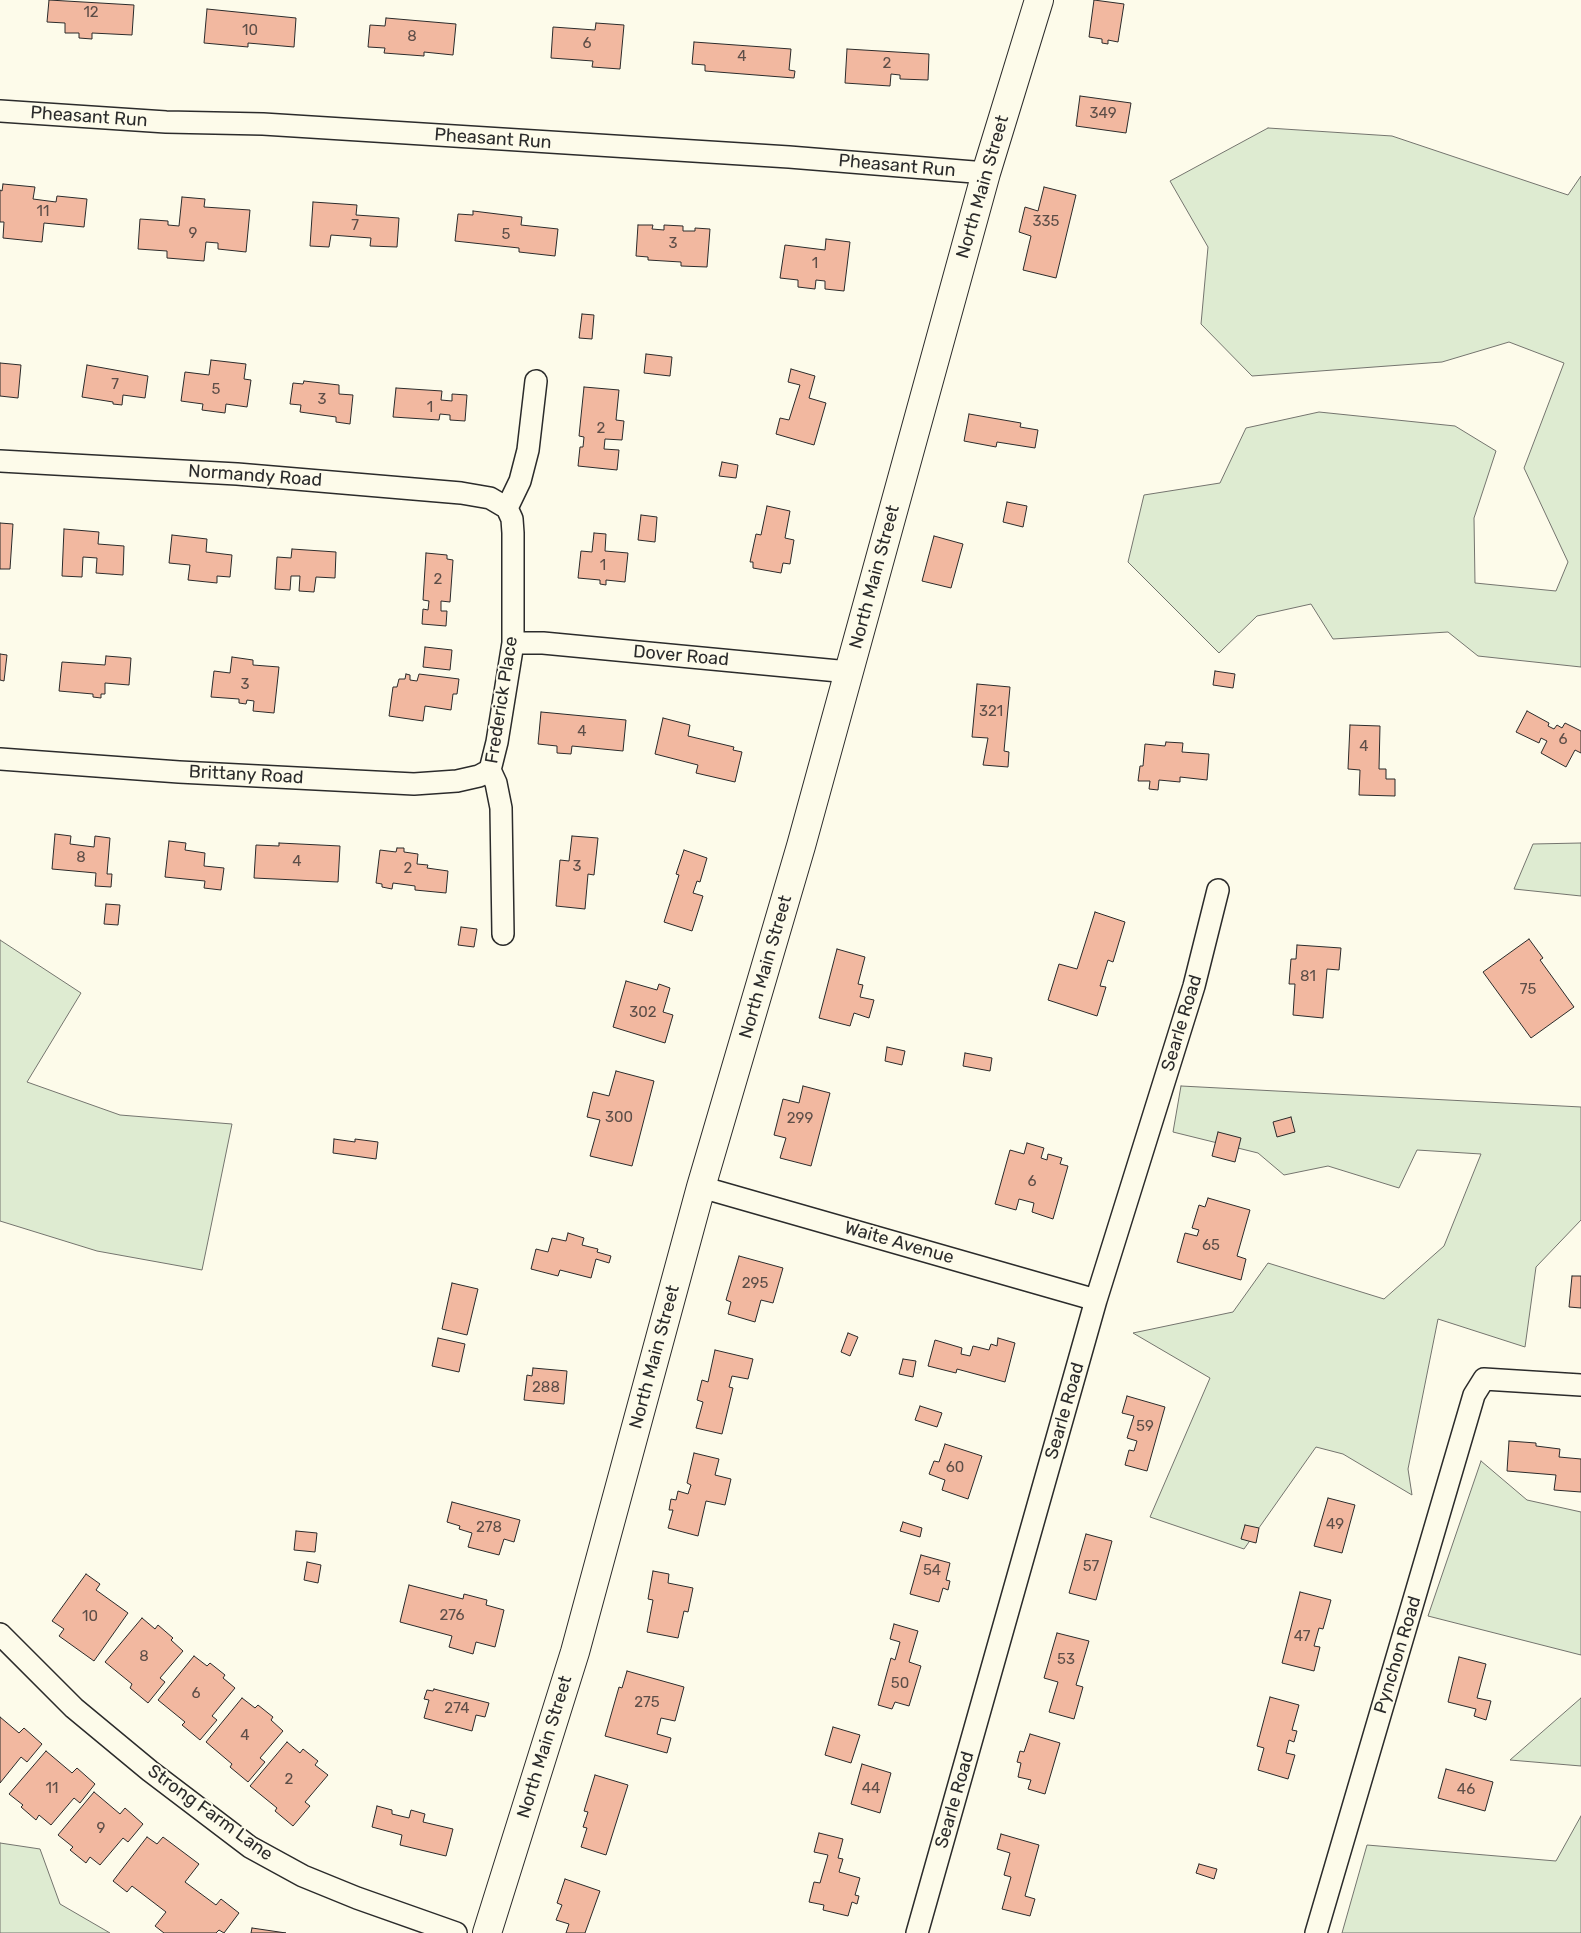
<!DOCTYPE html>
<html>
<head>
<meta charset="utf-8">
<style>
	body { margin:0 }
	canvas { display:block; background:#fdfbea }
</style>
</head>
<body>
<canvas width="1581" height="1933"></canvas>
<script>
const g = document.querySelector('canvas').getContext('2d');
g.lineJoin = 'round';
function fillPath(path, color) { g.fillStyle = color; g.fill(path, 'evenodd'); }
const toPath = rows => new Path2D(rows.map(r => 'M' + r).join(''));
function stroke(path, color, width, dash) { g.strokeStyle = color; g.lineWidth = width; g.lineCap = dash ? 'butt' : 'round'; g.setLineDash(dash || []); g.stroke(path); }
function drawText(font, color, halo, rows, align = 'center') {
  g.font = font + ' Rubik,sans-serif'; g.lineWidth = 4; g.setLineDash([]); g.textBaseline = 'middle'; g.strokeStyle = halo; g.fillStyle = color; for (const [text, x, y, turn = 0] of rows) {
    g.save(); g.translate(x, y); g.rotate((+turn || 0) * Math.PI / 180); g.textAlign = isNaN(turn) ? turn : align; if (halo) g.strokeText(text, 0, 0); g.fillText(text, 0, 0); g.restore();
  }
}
const green = toPath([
	[1268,128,1392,136,1568,195,1581,176,1581,667,1478,656,1448,632,1333,639,1311,604,1257,616,1219,653,1128,562,1144,495,1220,483,1246,428,1319,412,1455,426,1496,451,1474,518,1475,583,1556,591,1568,562,1524,468,1564,363,1509,342,1442,362,1252,376,1201,324,1208,247,1170,181,1268,128],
	[1581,843,1581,896,1514,889,1533,844,1581,843],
	[0,940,81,993,27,1082,120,1115,232,1124,202,1270,97,1251,0,1221,0,940],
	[1181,1086,1581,1107,1581,1220,1536,1267,1525,1347,1438,1319,1408,1469,1412,1495,1343,1454,1316,1447,1244,1549,1150,1517,1210,1378,1133,1333,1233,1312,1268,1263,1384,1299,1444,1246,1481,1154,1417,1150,1399,1188,1328,1166,1284,1175,1258,1153,1173,1132,1181,1086],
	[1481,1461,1527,1500,1581,1512,1581,1655,1428,1616,1481,1461],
	[1581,1698,1581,1766,1510,1760,1581,1698],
	[1581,1816,1581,1933,1342,1933,1367,1845,1556,1861,1581,1816],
	[0,1843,40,1849,60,1904,110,1933,0,1933,0,1843]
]);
fillPath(green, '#deebd1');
stroke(green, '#74746e', 1);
const building = toPath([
	[49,0,134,5,132,35,92,33,92,39,79,38,79,33,65,33,65,23,47,22,49,0],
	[1094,0,1124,4,1118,42,1108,40,1108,44,1102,43,1102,39,1089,37,1094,0],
	[207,9,296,18,294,47,248,43,248,47,204,43,207,9],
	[386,18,456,24,453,55,424,52,424,56,384,53,385,48,368,47,370,25,385,26,386,18],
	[596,23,624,25,620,69,592,67,593,61,551,58,553,27,595,30,596,23],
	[694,42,791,49,789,70,795,71,794,78,705,71,705,65,692,64,694,42],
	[847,49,929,54,928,80,900,79,900,75,891,74,890,86,845,83,847,49],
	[1080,96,1131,103,1126,133,1076,126,1080,96],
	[3,184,35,187,33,199,56,202,57,196,87,199,84,227,44,223,42,242,3,238,4,222,0,222,0,190,2,191,3,184],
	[1044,187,1076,195,1056,278,1023,270,1031,236,1019,232,1025,207,1038,211,1044,187],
	[182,197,205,199,204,207,250,210,246,252,218,249,218,243,206,242,204,261,167,258,167,251,138,249,140,219,168,221,168,225,179,226,182,197],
	[313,202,357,205,356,215,399,218,397,247,370,246,371,238,331,235,329,247,310,246,313,202],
	[473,211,522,217,521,225,558,229,555,256,519,252,519,248,455,241,458,214,473,215,473,211],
	[638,225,653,225,652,229,664,230,664,225,683,226,683,231,695,231,695,228,710,229,707,267,681,266,681,262,648,260,648,257,636,256,638,225],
	[826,239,850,242,844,291,825,289,825,281,816,280,815,289,798,287,798,280,780,278,785,245,825,250,826,239],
	[582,314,594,315,592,339,579,338,582,314],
	[646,354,672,357,670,376,644,373,646,354],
	[211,360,246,364,244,379,251,380,247,407,226,404,225,413,202,410,203,404,181,401,185,372,209,375,211,360],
	[0,363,21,365,18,398,0,396,0,363],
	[87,365,148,376,145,398,123,395,122,405,113,404,113,402,82,397,87,365],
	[791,369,815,376,809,398,826,403,814,445,776,434,780,418,789,420,800,385,788,382,791,369],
	[304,381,339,385,339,394,353,395,350,424,336,422,336,417,300,412,301,405,290,404,293,383,303,384,304,381],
	[584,387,619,390,616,420,624,421,622,440,605,439,604,449,619,450,617,470,578,466,580,447,583,447,584,437,579,436,584,387],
	[396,388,442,391,441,400,452,401,452,394,467,395,465,421,450,420,450,415,440,414,439,420,393,417,396,388],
	[969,414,1021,423,1020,427,1038,430,1035,448,997,442,996,447,964,441,969,414],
	[722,462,738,465,736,478,719,476,722,462],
	[1007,502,1027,506,1023,527,1003,522,1007,502],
	[767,506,790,511,785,538,794,540,790,564,783,563,781,573,753,568,753,562,750,562,756,534,761,535,767,506],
	[641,515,657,517,655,542,638,540,641,515],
	[0,523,13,524,10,569,0,569,0,523],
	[64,529,99,532,98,544,124,546,123,575,96,573,97,558,83,557,82,577,62,576,64,529],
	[594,533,606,534,605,551,628,553,625,582,606,580,606,585,600,584,600,580,578,578,581,551,592,552,594,533],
	[172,535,207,539,206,552,232,555,230,577,217,576,217,583,188,580,190,565,169,563,172,535],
	[934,536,963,544,951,588,922,581,934,536],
	[292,549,336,552,335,578,316,577,314,592,299,591,300,576,291,576,290,590,275,589,277,557,291,558,292,549],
	[426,553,447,555,447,559,453,560,450,602,441,601,441,611,447,611,446,626,422,624,423,609,428,610,429,601,423,600,426,553],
	[425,647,452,650,450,670,423,667,425,647],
	[0,654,7,655,4,681,0,680,0,654],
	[106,656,131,658,129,685,105,683,105,694,101,694,101,698,93,697,93,694,59,691,62,662,105,665,106,656],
	[232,657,253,660,253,665,279,667,274,713,253,711,254,701,247,700,246,704,239,703,239,699,211,697,214,671,230,673,232,657],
	[1215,671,1235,674,1233,688,1213,685,1215,671],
	[406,674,410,675,410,680,417,681,419,674,459,679,457,694,453,694,451,710,425,706,423,721,389,716,393,687,397,687,399,679,405,679,406,674],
	[977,684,1010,687,1004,751,1009,752,1008,767,983,765,988,738,972,737,977,684],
	[1527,711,1549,723,1548,726,1554,729,1557,725,1562,728,1565,723,1581,731,1581,753,1575,750,1566,767,1541,753,1547,741,1541,738,1539,743,1516,732,1527,711],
	[541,712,626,720,623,751,572,746,571,754,557,753,557,746,538,744,541,712],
	[663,718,690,725,688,736,734,747,733,750,742,752,735,782,696,773,698,765,655,754,663,718],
	[1350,725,1380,726,1379,769,1386,769,1386,779,1395,779,1395,796,1359,795,1360,770,1348,769,1350,725],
	[1166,742,1183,743,1182,752,1209,754,1207,780,1180,777,1180,782,1159,780,1158,790,1149,789,1150,781,1138,781,1140,766,1143,766,1145,744,1165,746,1166,742],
	[55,834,71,836,70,844,94,847,95,836,110,838,107,874,112,874,111,887,95,886,96,873,52,869,55,834],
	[572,836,598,838,594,875,588,874,585,909,556,906,560,860,569,861,572,836],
	[169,841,186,843,185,850,205,853,204,866,224,868,221,890,204,888,205,881,165,877,169,841],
	[279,843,340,846,338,882,254,878,256,845,279,846,279,843],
	[397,848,404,848,404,852,418,854,417,864,428,865,427,868,448,871,446,893,415,890,415,886,393,883,392,889,382,887,382,884,376,883,380,850,396,852,397,848],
	[684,850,707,858,700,882,697,881,693,893,703,896,692,931,664,922,679,875,676,874,684,850],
	[106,904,120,905,118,925,104,924,106,904],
	[1095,912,1125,922,1113,962,1108,960,1100,986,1106,987,1097,1016,1048,1000,1059,964,1077,969,1095,912],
	[461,927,477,929,474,947,458,945,461,927],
	[1529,939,1543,958,1540,960,1574,1007,1531,1038,1483,972,1529,939],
	[1297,945,1341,948,1339,970,1327,969,1323,1018,1293,1015,1295,984,1289,984,1291,959,1296,959,1297,945],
	[837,949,865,957,858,984,863,985,860,997,874,1000,869,1018,854,1013,850,1026,819,1018,837,949],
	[626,981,657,990,659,984,670,988,663,1012,673,1015,665,1043,613,1027,626,981],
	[887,1047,905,1051,902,1065,885,1061,887,1047],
	[965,1053,992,1058,990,1071,963,1066,965,1053],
	[616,1071,654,1081,632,1166,590,1156,600,1120,587,1117,593,1092,609,1096,616,1071],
	[803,1086,830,1093,811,1166,780,1158,786,1138,774,1135,783,1099,799,1103,803,1086],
	[1291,1117,1295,1132,1277,1137,1273,1122,1291,1117],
	[1218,1132,1241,1138,1235,1162,1212,1156,1218,1132],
	[334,1139,355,1142,355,1139,378,1142,376,1159,333,1153,334,1139],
	[1027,1143,1044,1148,1041,1158,1047,1160,1048,1154,1062,1158,1060,1164,1068,1166,1053,1219,1032,1212,1034,1203,1019,1199,1016,1210,995,1204,1010,1150,1024,1154,1027,1143],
	[1208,1198,1250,1210,1237,1256,1246,1259,1241,1280,1177,1262,1185,1233,1197,1236,1199,1230,1192,1228,1199,1205,1205,1207,1208,1198],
	[568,1233,584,1238,582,1245,598,1249,597,1252,611,1256,609,1263,596,1259,591,1278,560,1270,558,1276,531,1269,536,1249,548,1252,552,1238,566,1241,568,1233],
	[739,1256,783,1268,773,1303,761,1300,755,1322,728,1314,731,1302,726,1300,739,1256],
	[1572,1276,1581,1276,1581,1308,1569,1307,1572,1276],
	[452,1283,478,1289,467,1335,442,1329,452,1283],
	[848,1333,858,1337,850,1356,841,1352,848,1333],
	[438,1338,465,1344,459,1372,432,1366,438,1338],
	[998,1338,1015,1343,1005,1382,957,1369,956,1373,928,1366,935,1340,962,1348,961,1354,970,1356,973,1346,989,1350,991,1344,997,1346,998,1338],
	[715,1350,753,1359,748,1379,732,1376,729,1387,733,1388,722,1434,696,1428,703,1402,697,1400,702,1380,708,1382,715,1350],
	[903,1359,916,1361,913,1377,899,1374,903,1359],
	[533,1368,567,1371,564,1404,524,1400,527,1375,532,1376,533,1368],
	[1127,1396,1165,1407,1147,1471,1125,1465,1129,1450,1134,1451,1137,1441,1127,1438,1134,1416,1122,1413,1127,1396],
	[920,1406,942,1413,937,1427,915,1420,920,1406],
	[1509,1441,1536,1443,1536,1446,1560,1449,1559,1457,1581,1459,1581,1492,1554,1490,1556,1475,1507,1471,1509,1441],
	[945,1444,982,1456,968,1499,942,1490,945,1480,929,1474,934,1461,939,1462,945,1444],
	[694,1453,719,1459,715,1475,731,1479,725,1505,706,1501,698,1536,668,1528,673,1510,669,1510,671,1499,676,1500,678,1491,688,1494,691,1485,687,1483,694,1453],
	[1328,1498,1355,1505,1342,1553,1314,1546,1328,1498],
	[452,1502,520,1520,514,1542,504,1539,499,1555,468,1547,472,1533,459,1529,460,1526,447,1522,452,1502],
	[903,1522,922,1528,920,1537,900,1531,903,1522],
	[1245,1525,1259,1528,1256,1543,1241,1539,1245,1525],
	[296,1531,317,1533,315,1552,294,1550,296,1531],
	[1086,1534,1112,1541,1096,1600,1069,1593,1086,1534],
	[921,1555,950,1563,946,1580,950,1581,948,1590,943,1588,939,1602,910,1594,921,1555],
	[307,1562,321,1565,318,1583,304,1580,307,1562],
	[653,1571,669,1574,668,1583,693,1588,688,1612,684,1611,678,1638,647,1632,653,1600,648,1599,653,1571],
	[86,1574,100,1584,96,1590,128,1613,94,1661,59,1636,64,1629,52,1621,86,1574],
	[409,1585,463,1599,464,1594,487,1600,486,1605,504,1610,495,1647,476,1642,473,1654,449,1647,452,1636,400,1622,409,1585],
	[1300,1592,1331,1600,1323,1629,1319,1628,1314,1646,1320,1647,1314,1671,1282,1663,1300,1592],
	[142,1618,155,1629,158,1625,173,1638,171,1640,183,1651,160,1678,165,1682,148,1703,130,1688,132,1684,105,1662,142,1618],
	[894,1624,918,1631,909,1662,921,1666,909,1706,895,1702,892,1709,878,1705,891,1658,895,1660,900,1642,890,1639,894,1624],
	[1057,1633,1089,1641,1076,1685,1083,1687,1074,1719,1049,1712,1058,1682,1044,1678,1057,1633],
	[194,1656,207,1666,210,1663,225,1675,223,1678,235,1688,212,1716,217,1720,200,1740,182,1725,185,1722,158,1700,194,1656],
	[1459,1657,1486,1664,1477,1698,1491,1701,1486,1720,1474,1716,1476,1709,1448,1702,1459,1657],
	[627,1671,684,1687,675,1721,661,1718,657,1734,671,1738,667,1753,605,1736,619,1687,622,1688,627,1671],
	[434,1689,489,1703,485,1717,476,1715,472,1731,424,1718,429,1700,424,1699,427,1690,433,1691,434,1689],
	[1270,1697,1299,1705,1292,1730,1297,1731,1294,1742,1289,1740,1286,1753,1295,1755,1288,1779,1258,1770,1264,1748,1257,1746,1270,1697],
	[242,1698,255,1708,258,1705,273,1717,271,1720,283,1731,260,1758,265,1762,248,1782,230,1767,232,1764,206,1742,242,1698],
	[0,1717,19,1733,24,1728,42,1744,27,1762,21,1757,0,1783,0,1717],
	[833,1727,860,1735,851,1763,825,1755,833,1727],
	[1030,1734,1060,1743,1045,1794,1028,1789,1031,1780,1018,1777,1021,1763,1017,1762,1020,1751,1024,1752,1030,1734],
	[287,1742,300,1753,303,1749,318,1761,315,1765,328,1775,305,1802,310,1806,293,1826,275,1811,277,1808,250,1786,287,1742],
	[46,1751,72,1773,77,1768,95,1784,80,1803,74,1798,51,1825,39,1815,36,1820,21,1807,23,1805,9,1794,46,1751],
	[862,1764,891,1773,880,1813,851,1804,862,1764],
	[1446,1769,1493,1782,1485,1811,1438,1798,1446,1769],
	[595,1775,628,1785,606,1855,581,1847,587,1828,583,1827,588,1812,584,1811,595,1775],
	[94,1792,120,1814,125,1808,143,1824,128,1842,123,1838,100,1865,90,1857,86,1863,70,1850,73,1847,58,1835,94,1792],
	[377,1806,392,1810,392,1814,409,1818,411,1810,425,1814,423,1822,453,1829,446,1856,400,1845,402,1835,372,1827,377,1806],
	[819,1833,843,1839,838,1858,843,1859,839,1872,860,1878,855,1895,859,1896,857,1904,852,1902,848,1916,823,1910,824,1905,809,1902,814,1882,820,1883,828,1855,814,1852,819,1833],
	[1001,1834,1039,1845,1025,1896,1035,1899,1030,1916,1002,1909,1011,1877,1004,1875,1010,1853,997,1849,1001,1834],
	[147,1837,157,1844,163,1837,199,1864,185,1882,216,1905,221,1899,239,1913,224,1933,219,1930,216,1933,164,1933,155,1926,166,1912,132,1886,127,1892,113,1881,147,1837],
	[1199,1864,1217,1869,1214,1879,1196,1873,1199,1864],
	[565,1879,600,1891,585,1933,566,1933,569,1924,556,1920,562,1905,557,1903,565,1879],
	[252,1928,286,1933,251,1933,252,1928]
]);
fillPath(building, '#f2b8a0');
stroke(building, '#2b2b2b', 1);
const street = toPath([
	[0,111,166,122,263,124,789,157,986,173],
	[0,461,237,474,461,493,490,498,507,508],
	[513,643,543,643,849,672],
	[0,759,179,772,414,784,457,781,479,776,490,770],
	[503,934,501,808,496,783,490,770,497,742,513,643,513,533,512,519,507,508,520,481,528,450,536,381],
	[701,1187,1096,1300],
	[0,1634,74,1708,150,1771,250,1847,303,1876,357,1898,456,1933],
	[917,1933,1096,1300,1194,986,1218,890],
	[1316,1933,1474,1395,1484,1379,1581,1385]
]);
const secondary = toPath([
	[487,1933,575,1652,701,1187,801,846,986,173,1039,0]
]);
stroke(street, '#2b2b2b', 24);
stroke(secondary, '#2b2b2b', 30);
stroke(street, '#fdfbea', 21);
stroke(secondary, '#fdfbea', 28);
drawText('15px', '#5d4e48', null, [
	["12",91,13],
	["10",250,31],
	["8",412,37],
	["6",587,44],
	["4",742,57],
	["2",887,64],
	["349",1103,114],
	["11",43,212],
	["335",1046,222],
	["7",355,226],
	["9",193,234],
	["5",506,235],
	["3",673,244],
	["1",815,264],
	["7",115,385],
	["5",216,390],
	["3",322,400],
	["1",430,408],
	["2",601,429],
	["1",603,566],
	["2",438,580],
	["3",245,685],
	["321",991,712],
	["4",582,732],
	["6",1563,740],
	["4",1364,747],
	["8",81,858],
	["4",297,862],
	["3",577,867],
	["2",408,869],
	["81",1308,977],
	["75",1528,990],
	["302",643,1013],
	["300",619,1118],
	["299",800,1119],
	["6",1032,1182],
	["65",1211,1246],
	["295",755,1284],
	["288",546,1388],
	["59",1145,1427],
	["60",955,1468],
	["49",1335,1525],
	["278",489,1528],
	["57",1091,1567],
	["54",932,1571],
	["276",452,1616],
	["10",90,1617],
	["47",1302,1637],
	["8",144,1657],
	["53",1066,1660],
	["50",900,1684],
	["6",196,1694],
	["275",647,1703],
	["274",457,1709],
	["4",245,1736],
	["2",289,1780],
	["11",52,1789],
	["44",871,1789],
	["46",1466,1790],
	["9",101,1829]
]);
drawText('18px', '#2b2b2b', '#fdfbea', [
	["Pheasant Run",89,117,4],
	["Pheasant Run",493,139,4],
	["Pheasant Run",897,166,5],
	["North Main Street",983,187,-74],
	["Normandy Road",255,476,4],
	["North Main Street",875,577,-75],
	["Dover Road",681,656,5],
	["Frederick Place",502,700,-81],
	["Brittany Road",246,775,3],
	["North Main Street",766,967,-74],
	["Searle Road",1182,1023,-73],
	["Waite Avenue",899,1243,16],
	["North Main Street",655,1357,-75],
	["Searle Road",1065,1411,-74],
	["Pynchon Road",1398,1655,-73],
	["North Main Street",545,1747,-73],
	["Searle Road",955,1800,-74],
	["Strong Farm Lane",210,1813,36]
]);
</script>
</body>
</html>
